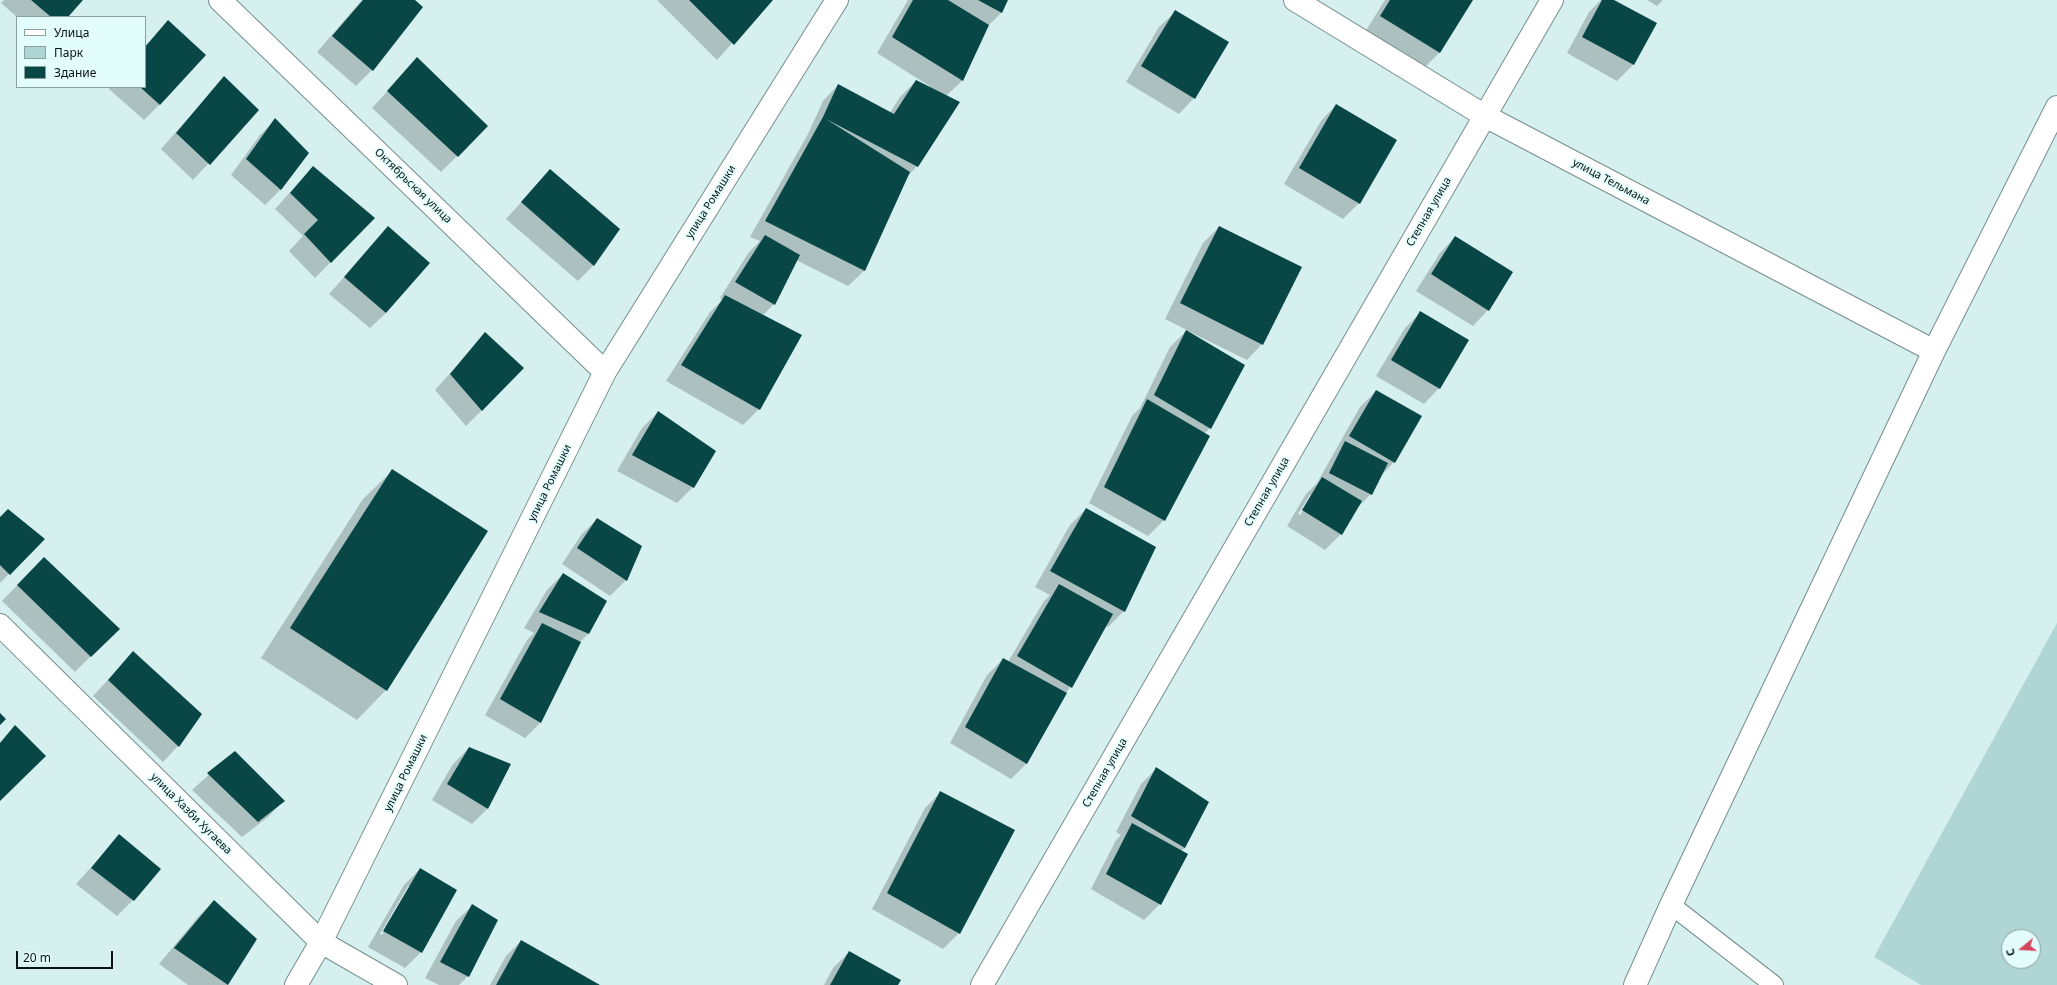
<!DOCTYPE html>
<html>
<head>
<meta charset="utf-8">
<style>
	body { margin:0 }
	#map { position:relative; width:2057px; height:985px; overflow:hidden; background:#d6f0ef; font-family:"Noto Sans",sans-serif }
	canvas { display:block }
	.legend { position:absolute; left:16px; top:16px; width:130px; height:72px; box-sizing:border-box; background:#e3fdfc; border:1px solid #8c9f9f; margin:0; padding:5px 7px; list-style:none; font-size:12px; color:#0a1313 }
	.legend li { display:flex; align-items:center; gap:8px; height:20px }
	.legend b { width:20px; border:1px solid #8c9f9f }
	.north { position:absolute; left:2001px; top:929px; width:40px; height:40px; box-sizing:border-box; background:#e3fdfc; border:1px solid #8c9f9f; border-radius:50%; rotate:252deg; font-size:11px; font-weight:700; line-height:16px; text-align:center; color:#0a1313 }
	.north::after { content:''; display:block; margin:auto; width:14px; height:18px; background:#d5455c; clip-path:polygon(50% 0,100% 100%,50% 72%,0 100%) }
	.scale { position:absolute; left:16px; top:951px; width:97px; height:18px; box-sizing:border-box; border:2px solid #0a1313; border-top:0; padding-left:5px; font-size:12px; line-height:14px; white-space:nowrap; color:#0a1313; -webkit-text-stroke:3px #e3fdfc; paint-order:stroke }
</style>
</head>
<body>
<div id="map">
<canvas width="2057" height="985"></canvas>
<ul class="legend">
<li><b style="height:5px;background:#fff"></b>Улица</li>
<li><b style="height:11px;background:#b0d5d5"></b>Парк</li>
<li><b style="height:11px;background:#094646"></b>Здание</li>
</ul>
<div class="north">С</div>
<div class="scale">20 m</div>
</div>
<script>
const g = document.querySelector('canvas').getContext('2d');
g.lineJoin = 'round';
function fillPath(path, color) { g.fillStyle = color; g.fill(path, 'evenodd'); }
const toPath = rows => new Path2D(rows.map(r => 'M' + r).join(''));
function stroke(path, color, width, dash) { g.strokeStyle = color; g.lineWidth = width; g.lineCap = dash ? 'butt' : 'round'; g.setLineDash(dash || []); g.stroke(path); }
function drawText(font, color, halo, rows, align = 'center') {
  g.font = font + ' "Noto Sans",sans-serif'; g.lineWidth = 4; g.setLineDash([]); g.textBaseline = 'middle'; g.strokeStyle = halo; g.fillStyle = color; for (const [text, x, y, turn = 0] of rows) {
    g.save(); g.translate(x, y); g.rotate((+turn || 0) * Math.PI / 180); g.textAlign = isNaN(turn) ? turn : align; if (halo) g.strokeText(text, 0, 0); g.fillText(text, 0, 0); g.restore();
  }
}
fillPath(toPath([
	[2057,623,2057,985,1921,985,1874,957],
	[2009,937,2033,937,2033,961,2009,961]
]), '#b0d5d5');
fillPath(toPath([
	[4,0,82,0,67,17,17,17,1,3],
	[362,0,413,0,422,7,372,70,356,86,317,52],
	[657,0,771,0,717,60],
	[908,0,1007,0,1001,13,988,26,962,81,946,96,917,166,907,177,864,271,848,286,796,260,774,304,762,316,759,409,743,425,666,381,710,312,722,300,720,298,749,252,760,241,750,237,808,134,823,101,838,85,890,113,900,97,916,81,930,89,931,87,877,53],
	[1385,0,1471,0,1440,52,1424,68,1365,32],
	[1601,0,1612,0,1656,24,1633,65,1617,81,1567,53,1589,12],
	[1647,0,1663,0,1657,6],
	[1175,12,1194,98,1179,114,1126,82,1159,27],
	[168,22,160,104,144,120,109,89,110,87,145,87,145,46],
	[417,59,487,126,441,172,372,108],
	[224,78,258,110,193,180,161,149],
	[1336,105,1359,203,1343,219,1284,184,1321,121],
	[275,120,308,154,280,190,265,205,231,175,260,135],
	[313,167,374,218,315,278,289,251,303,236,275,209],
	[550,170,594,265,578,281,506,219],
	[1219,227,1262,344,1247,360,1188,331,1210,428,1204,434,1164,520,1148,536,1089,503,1132,416,1140,408,1170,347,1187,330,1165,319,1203,243],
	[388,228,386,313,370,328,329,294],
	[1455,237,1488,310,1473,326,1416,291,1440,253],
	[1421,312,1439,388,1424,404,1376,376,1405,328],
	[485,334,482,410,466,426,435,390],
	[1376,391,1394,462,1380,477,1371,494,1356,509,1341,534,1325,550,1287,526,1306,494,1317,483,1360,407],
	[1310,495,1312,495,1300,515,1298,514],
	[658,412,693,487,677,503,617,471,642,428],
	[393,470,386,690,357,720,261,658,363,499],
	[1086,509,1124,611,1108,627,1105,625,1026,764,1011,779,950,743,987,675,1003,659,1008,662,1044,601,1050,595,1035,587,1070,525],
	[0,518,43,539,0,583],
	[597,519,626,580,610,596,562,564,581,535],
	[28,574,118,629,75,672,2,601],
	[563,574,588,634,580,642,540,723,525,738,485,715,527,640,534,633,524,628,547,590],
	[133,653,178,746,163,762,93,696],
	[469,748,487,809,472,824,432,800,453,764],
	[234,752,283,801,268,817,242,837,192,790],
	[1156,769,1185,848,1181,851,1160,904,1144,920,1091,889,1116,840,1121,835,1116,832,1141,784],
	[941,792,959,933,943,949,872,909,925,808],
	[120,835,133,900,117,916,76,884],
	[420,869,421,952,405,968,368,947,404,885],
	[408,886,410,886,382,935,380,934],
	[214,901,255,939,227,985,188,985,159,964,198,917],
	[472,906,468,976,459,985,439,985,425,978,456,921],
	[521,941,598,985,490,985,506,956],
	[849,952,897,985,824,985,833,968]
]), '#0003');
fillPath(toPath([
	[31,0,83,0,68,17,51,17],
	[363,0,415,0,423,7,373,71,332,36],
	[689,0,773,0,734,45],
	[913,0,948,0,989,25,963,81,892,37],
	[978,0,1008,0,1002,13],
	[1390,0,1473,0,1440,53,1380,16],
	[1602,0,1614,0,1657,23,1634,65,1582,37],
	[1175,10,1229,42,1195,99,1141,66],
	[168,20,206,55,160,105,140,87,145,87,145,47],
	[417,57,488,126,458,157,387,91],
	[224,76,259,110,210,165,176,133],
	[916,80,960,102,918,167,826,119,910,172,865,271,765,221,823,117,838,84,894,114],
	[1336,104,1397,140,1360,204,1299,168],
	[275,118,309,153,281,190,246,159],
	[313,166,375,218,331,263,304,234,318,220,290,193],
	[550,169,620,229,594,266,521,202],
	[388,226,430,263,386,313,344,277],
	[1219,226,1302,267,1263,345,1180,303],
	[765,235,800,255,775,305,735,282],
	[1455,236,1513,272,1489,311,1431,274],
	[725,295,802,335,760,410,681,365],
	[1420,311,1469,340,1440,389,1391,360],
	[1186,330,1245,365,1211,429,1154,395],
	[485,332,524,368,482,411,450,374],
	[1376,390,1422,416,1395,463,1349,436],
	[1147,399,1210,436,1165,521,1104,487],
	[658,411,716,451,694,488,632,455],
	[1345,441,1388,463,1372,495,1329,473],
	[392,469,488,531,387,691,290,628],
	[1322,477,1362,501,1342,535,1302,510],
	[1086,508,1156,547,1125,612,1050,571],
	[8,509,45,539,10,575,0,565,0,517],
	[597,518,642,546,627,581,577,548],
	[44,557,120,629,91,657,17,585],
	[563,573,607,601,589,634,539,612],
	[1059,584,1113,614,1072,688,1017,656],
	[542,623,581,642,541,723,500,699],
	[133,651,202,714,179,747,108,680],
	[1003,658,1067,693,1027,764,965,727],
	[0,713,6,719,0,725],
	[15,725,46,756,0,801,0,743],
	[469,747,511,764,488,809,447,784],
	[235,751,285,801,258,822,207,773],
	[1156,767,1209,802,1185,848,1131,816],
	[940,791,1015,830,960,934,887,893],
	[1132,823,1188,854,1161,905,1106,874],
	[119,834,161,869,134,901,91,868],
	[420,868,457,890,422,953,383,931],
	[214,900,257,939,228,985,174,948],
	[472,904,498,920,469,977,440,962],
	[521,940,600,985,496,985],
	[849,951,901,980,898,985,830,985]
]), '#094646');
const service = toPath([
	[1671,905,1774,985]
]);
const minor = toPath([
	[220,0,605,372],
	[1295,0,1485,116,1934,351],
	[0,625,321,942,396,985],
	[296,985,321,942,605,372,837,0],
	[982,985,1552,0],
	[1635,985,1671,905,1934,351,2057,107]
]);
stroke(service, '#768e8d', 20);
stroke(minor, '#768e8d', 24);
stroke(service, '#fff', 18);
stroke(minor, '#fff', 22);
drawText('11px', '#0a1313', '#e3fdfc', [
	["улица Тельмана",1611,182,28],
	["Октябрьская улица",413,186,44],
	["улица Ромашки",711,202,-58],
	["Степная улица",1429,212,-60],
	["улица Ромашки",550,483,-64],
	["Степная улица",1267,492,-60],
	["улица Ромашки",406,773,-64],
	["Степная улица",1105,773,-60],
	["улица Хазби Хугаева",191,814,45]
]);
</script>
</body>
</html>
